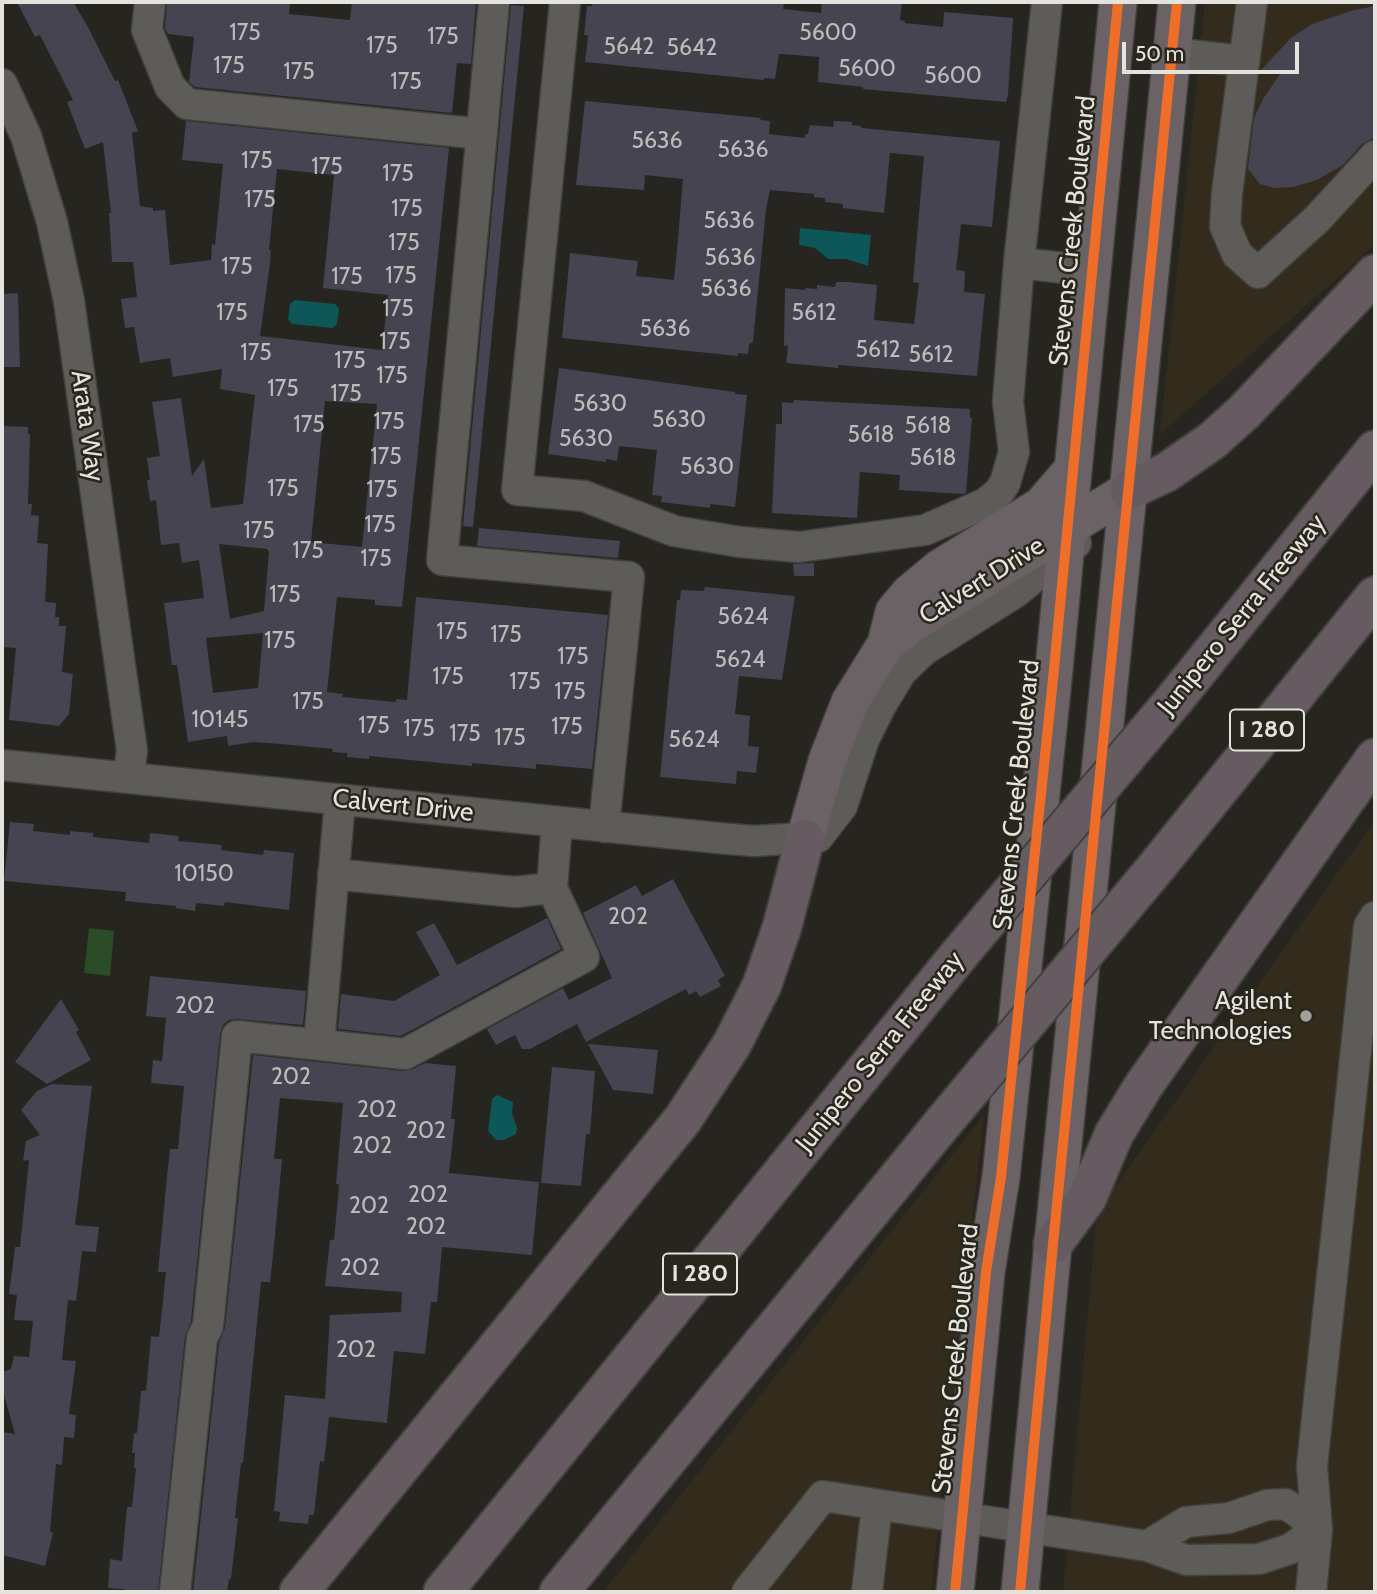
<!DOCTYPE html>
<html>
<head>
<meta charset="utf-8">
<style>
	body { margin:0 }
	#map { position:relative; width:1377px; height:1594px; overflow:hidden; background:#262520; font-family:Cabin,sans-serif }
	canvas { display:block }
	.frame { position:absolute; inset:0; border:4px solid #e5e3dd; pointer-events:none }
	.scale { position:absolute; left:1122px; top:42px; width:177px; height:32px; box-sizing:border-box; border:4px solid #e5e3dd; border-top:0; padding-left:9px; font-size:21px; line-height:24px; white-space:nowrap; color:#e5e3dd; -webkit-text-stroke:5px #29261d; paint-order:stroke }
</style>
</head>
<body>
<div id="map">
<canvas width="1377" height="1594"></canvas>
<div class="frame"></div>
<div class="scale">50 m</div>
</div>
<script>
const g = document.querySelector('canvas').getContext('2d');
g.lineJoin = 'round';
function fillPath(path, color) { g.fillStyle = color; g.fill(path, 'evenodd'); }
const toPath = rows => new Path2D(rows.map(r => 'M' + r).join(''));
function stroke(path, color, width, dash) { g.strokeStyle = color; g.lineWidth = width; g.lineCap = dash ? 'butt' : 'round'; g.setLineDash(dash || []); g.stroke(path); }
function drawText(font, color, halo, rows, align = 'center') {
  g.font = font + ' Cabin,sans-serif'; g.lineWidth = 5; g.setLineDash([]); g.textBaseline = 'middle'; g.strokeStyle = halo; g.fillStyle = color; for (const [text, x, y, turn = 0] of rows) {
    g.save(); g.translate(x, y); g.rotate((+turn || 0) * Math.PI / 180); g.textAlign = isNaN(turn) ? turn : align; if (halo) g.strokeText(text, 0, 0); g.fillText(text, 0, 0); g.restore();
  }
}
fillPath(toPath([
	[1205,2,1375,2,1375,245,1160,434],
	[1375,820,1375,1592,1063,1592,1097,1212],
	[984,1115,931,1592,603,1592]
]), '#332c1d');
fillPath(toPath([
	[89,928,114,931,110,976,84,973]
]), '#2b4c27');
fillPath(toPath([
	[800,228,871,235,868,266,846,259,828,259,815,248,799,245],
	[295,300,335,304,339,309,337,324,333,328,292,324,288,319,290,304],
	[497,1095,513,1102,512,1113,517,1128,516,1134,504,1140,496,1140,488,1131,492,1099]
]), '#0d5758');
fillPath(toPath([
	[17,2,73,2,88,27,115,81,118,80,138,131,132,133,140,206,153,208,153,211,165,210,170,265,211,260,212,244,215,245,223,164,182,160,186,121,449,148,402,607,375,605,375,600,337,597,327,692,343,694,342,697,396,702,396,699,407,700,416,597,608,615,592,769,536,764,536,769,472,763,472,766,369,756,369,759,347,757,347,753,332,752,333,749,281,744,253,742,228,746,227,736,188,742,177,665,172,665,164,603,204,598,199,560,182,563,179,543,161,545,156,500,150,501,147,480,150,480,147,458,160,456,152,402,181,398,192,476,204,459,211,508,243,504,255,395,220,389,222,369,173,377,170,358,140,363,134,327,125,328,121,299,137,297,133,262,112,262,109,213,111,213,103,142,85,149,67,102,73,100,40,35,35,37],
	[277,169,334,175,323,288,388,295,382,350,260,336,270,264,271,250,269,250],
	[325,401,377,404,362,547,311,542],
	[219,544,267,549,269,552,264,611,230,619],
	[263,633,258,688,213,693,206,638],
	[167,2,290,2,289,14,350,20,352,2,476,2,471,64,457,63,452,113,195,87,189,82,194,37,168,34,165,28],
	[593,2,784,2,783,9,821,13,822,2,902,2,900,20,905,21,905,23,943,27,944,12,1013,18,1008,95,1006,102,863,89,863,87,818,82,819,57,782,54,779,54,775,79,764,78,764,80,585,62,588,35,584,35,587,6,592,6],
	[511,5,524,6,473,527,463,526],
	[1375,6,1375,137,1362,144,1343,165,1317,180,1293,187,1274,188,1260,184,1248,169,1254,118,1263,99,1282,71,1261,70,1291,38,1312,24,1354,10],
	[585,101,761,118,760,120,770,121,769,134,805,138,805,134,808,134,810,125,833,127,834,121,852,122,852,125,861,126,861,128,1000,141,992,227,961,224,956,270,965,271,964,292,985,294,977,376,838,365,838,368,786,363,788,346,784,346,785,288,805,290,805,288,817,289,817,285,835,287,836,282,849,282,877,285,874,320,914,324,919,283,913,282,924,156,890,153,884,213,843,208,843,204,825,202,825,198,814,197,814,194,770,190,766,209,753,342,749,344,748,354,738,353,738,356,562,338,570,253,638,261,636,276,674,280,678,239,683,179,645,175,644,190,576,185],
	[18,293,20,367,2,367,2,294],
	[559,368,735,392,735,394,747,395,735,507,710,504,710,508,661,502,662,496,652,495,657,450,619,446,617,461,606,459,606,462,548,454],
	[794,400,970,409,970,418,972,417,966,493,962,494,899,490,900,475,860,472,857,518,772,513,776,424,782,424,782,402,793,403],
	[2,426,28,427,28,434,30,434,28,504,32,504,31,515,39,516,37,543,48,544,45,602,56,603,55,617,59,617,59,626,66,626,62,672,73,674,69,714,59,726,9,720,16,648,2,647],
	[479,528,620,541,618,558,477,546],
	[814,563,814,576,794,576,793,564],
	[705,587,795,596,782,680,739,676,735,714,750,716,748,746,759,747,756,773,737,771,736,784,660,777,677,600,680,600,681,590,704,591],
	[10,822,34,824,33,831,70,835,70,831,93,833,93,837,149,843,150,833,179,836,178,841,222,845,221,850,263,855,264,850,294,853,289,910,225,902,224,906,196,903,195,911,176,908,176,906,125,901,126,892,4,881],
	[673,879,725,976,718,980,721,986,700,997,696,991,689,995,686,989,586,1042,577,1024,530,1049,522,1049,515,1035,496,1045,487,1029,563,988,569,1000,612,978,583,913,636,885,642,896],
	[547,918,561,949,401,1036,338,1029,341,994,394,1001,440,975,416,932,434,923,457,965],
	[150,976,306,991,303,1025,238,1019,229,1020,223,1025,220,1034,191,1321,185,1336,158,1592,124,1592,124,1589,108,1588,110,1559,122,1561,127,1507,132,1507,136,1468,134,1468,135,1453,132,1453,134,1433,137,1433,141,1391,146,1391,151,1336,159,1337,166,1272,158,1272,167,1176,170,1149,178,1149,184,1086,151,1083,153,1060,162,1061,166,1018,146,1016],
	[61,999,79,1030,76,1032,91,1060,47,1084,15,1062],
	[588,1044,658,1050,653,1094,613,1090],
	[253,1055,403,1071,413,1069,425,1063,456,1066,451,1119,455,1119,449,1173,539,1182,532,1255,442,1247,437,1302,431,1302,425,1354,394,1351,387,1423,329,1417,324,1462,320,1461,314,1515,309,1515,308,1524,279,1521,280,1512,274,1511,285,1395,325,1399,330,1315,401,1312,402,1292,325,1286,330,1240,334,1240,338,1198,339,1184,336,1184,343,1103,280,1098,274,1159,282,1159,273,1256,270,1282,261,1282,243,1463,241,1463,235,1518,238,1518,231,1579,229,1579,227,1592,193,1592,219,1343,225,1328],
	[552,1067,595,1071,590,1134,586,1134,581,1186,541,1183],
	[52,1084,92,1086,75,1225,99,1227,96,1252,82,1251,76,1301,68,1300,62,1360,76,1361,69,1414,76,1415,74,1438,64,1437,62,1465,56,1464,50,1532,53,1533,45,1566,2,1555,2,1432,15,1434,2,1388,2,1372,11,1369,14,1356,29,1357,33,1321,14,1320,17,1295,9,1294,15,1247,20,1247,29,1160,23,1161,26,1141,40,1135,21,1110,37,1091]
]), '#454450');
const minor = toPath([
	[150,2,147,30,170,87,187,104,482,134],
	[494,2,442,560,629,577,604,827],
	[565,2,517,490,584,496,674,531,740,542,799,547,925,530,986,503,999,492,1005,483,1014,452,1008,402,1019,263,1047,2],
	[1252,2,1227,193,1225,226,1237,254,1258,273,1318,218,1375,156],
	[1172,53,1243,61],
	[2,84,26,136,52,222,69,301,132,751,128,778],
	[1019,263,1092,271],
	[2,765,718,838,754,841,818,837,842,806,864,739,880,707,901,672,924,650,1016,592,1076,543],
	[333,874,515,892,552,888],
	[319,1044,340,800],
	[1147,1546,1186,1522,1229,1518,1267,1505,1285,1504,1298,1512,1317,1530],
	[175,1592,202,1338,208,1326,237,1036,405,1054,584,957,552,888,557,822],
	[747,1592,823,1496,1147,1546,1186,1560,1259,1559,1290,1549,1317,1530],
	[867,1592,877,1506],
	[1311,1592,1317,1530,1312,1466,1369,926,1375,917]
]);
const major = toPath([
	[887,640,894,612,910,593,940,568,1041,506,1073,469],
	[805,839,827,761,850,702,886,644,911,624,1129,490],
	[955,1592,986,1272,1001,1177,1053,679,1118,2],
	[1020,1592,1053,1244,1177,2]
]);
const highway = toPath([
	[1129,490,1167,472,1213,440,1244,412,1375,274],
	[1174,700,1375,450],
	[1158,865,1375,596],
	[1053,1244,1087,1198,1114,1134,1144,1085,1375,758],
	[299,1592,683,1119,732,1044,762,985,782,927,805,839],
	[443,1592,958,956],
	[559,1592,942,1124]
]);
stroke(minor, '#42413c', 33);
stroke(major, '#42413c', 40);
stroke(highway, '#42413c', 42);
stroke(minor, '#5d5c59', 30);
stroke(major, '#6a6264', 37);
stroke(highway, '#665b60', 38);
const highwayBridge = toPath([
	[958,956,1174,700],
	[942,1124,1158,865]
]);
stroke(highwayBridge, '#42413c', 42, []);
stroke(highwayBridge, '#665b60', 38);
stroke(toPath([
	[955,1592,986,1272,1001,1177,1053,679,1118,2],
	[1020,1592,1053,1244,1177,2]
]), '#ee6e29', 10);
for (const [x, y, r, color] of [
	[1306,1016,7,"#a2a09b"]
]) { const dot = new Path2D(); dot.arc(x, y, r, 0, 2 * Math.PI); g.fillStyle = color; g.fill(dot); stroke(dot, '#29261d', 2.5); }
drawText('23px', '#bdbbba', null, [
	["175",245,33],
	["5600",828,33],
	["175",443,37],
	["175",382,46],
	["5642",629,47],
	["5642",692,48],
	["175",229,66],
	["5600",867,69],
	["175",299,72],
	["5600",953,76],
	["175",406,82],
	["5636",657,141],
	["5636",743,150],
	["175",257,161],
	["175",327,167],
	["175",398,174],
	["175",260,200],
	["175",407,209],
	["5636",729,221],
	["175",404,243],
	["5636",730,258],
	["175",237,267],
	["175",401,276],
	["175",347,277],
	["5636",726,289],
	["175",398,309],
	["175",232,313],
	["5612",814,313],
	["5636",665,329],
	["175",395,342],
	["5612",878,350],
	["175",256,353],
	["5612",931,355],
	["175",350,361],
	["175",392,376],
	["175",283,389],
	["175",346,394],
	["5630",600,404],
	["5630",679,420],
	["175",389,422],
	["175",309,425],
	["5618",928,426],
	["5618",871,435],
	["5630",586,439],
	["175",386,457],
	["5618",933,458],
	["5630",707,467],
	["175",283,489],
	["175",382,490],
	["175",380,525],
	["175",259,531],
	["175",308,551],
	["175",376,559],
	["175",285,595],
	["5624",743,617],
	["175",452,632],
	["175",506,635],
	["175",280,641],
	["175",573,657],
	["5624",740,660],
	["175",448,677],
	["175",525,682],
	["175",570,692],
	["175",308,702],
	["10145",220,720],
	["175",374,726],
	["175",567,727],
	["175",419,729],
	["175",465,734],
	["175",510,738],
	["5624",694,740],
	["10150",204,874],
	["202",628,917],
	["202",195,1006],
	["202",291,1077],
	["202",377,1110],
	["202",426,1131],
	["202",372,1146],
	["202",428,1195],
	["202",369,1206],
	["202",426,1227],
	["202",360,1268],
	["202",356,1350]
]);
for (const [x, y, w] of [
	[1267,730,74],
	[700,1274,74]
]) { const box = new Path2D(); box.roundRect(x - w / 2, y - 20.5, w, 41, 5); g.fillStyle = '#29261d'; g.fill(box); stroke(box, '#e5e3dd', 2); }
drawText('bold 24px', '#e5e3dd', null, [
	["I 280",1267,730],
	["I 280",700,1274]
]);
drawText('26px', '#e5e3dd', '#29261d', [
	["Stevens Creek Boulevard",1073,231,-84],
	["Arata Way",87,426,82],
	["Calvert Drive",982,581,-32],
	["Junipero Serra Freeway",1242,615,-51],
	["Stevens Creek Boulevard",1017,795,-84],
	["Calvert Drive",403,806,6],
	["Junipero Serra Freeway",880,1052,-51],
	["Stevens Creek Boulevard",956,1359,-84]
]);
drawText('26px', '#e5e3dd', '#29261d', [
	["Agilent",1292,1001],
	["Technologies",1292,1031]
], 'right');
</script>
</body>
</html>
